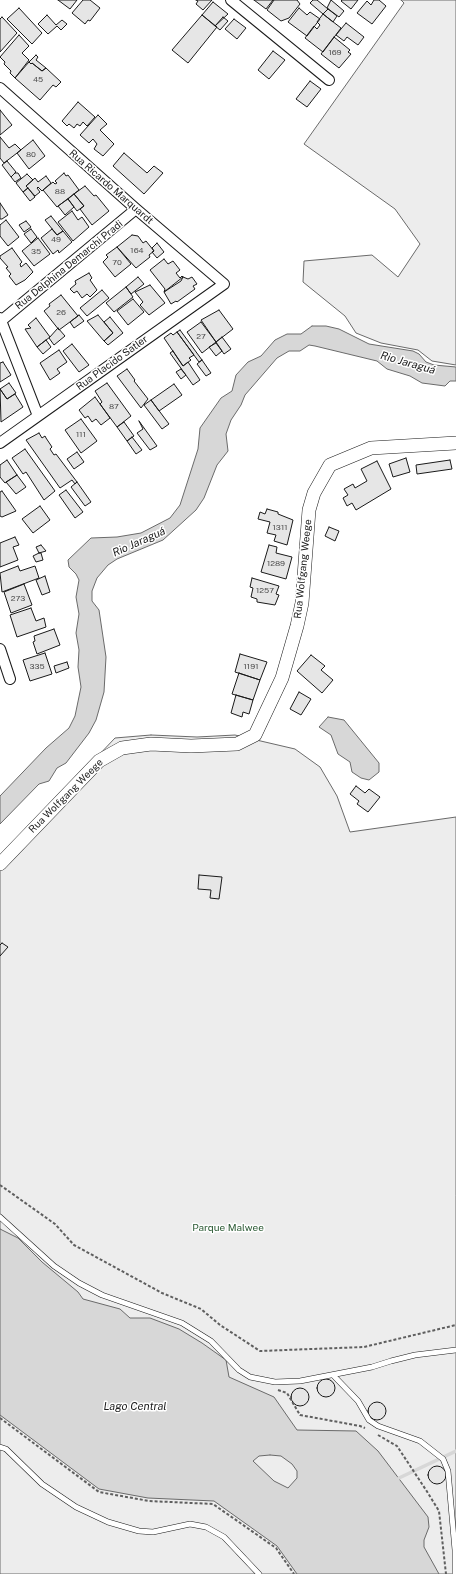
<!DOCTYPE html>
<html>
<head>
<meta charset="utf-8">
<style>
	body { margin:0 }
	canvas { display:block; background:#fff }
</style>
</head>
<body>
<canvas width="456" height="1574"></canvas>
<script>
const g = document.querySelector('canvas').getContext('2d');
g.lineJoin = 'round';
function fillPath(path, color) { g.fillStyle = color; g.fill(path, 'evenodd'); }
const toPath = rows => new Path2D(rows.map(r => 'M' + r).join(''));
function stroke(path, color, width, dash) { g.strokeStyle = color; g.lineWidth = width; g.lineCap = dash ? 'butt' : 'round'; g.setLineDash(dash || []); g.stroke(path); }
function drawText(font, color, halo, rows, align = 'center') {
  g.font = font + ' "Public Sans",sans-serif'; g.lineWidth = 3; g.setLineDash([]); g.textBaseline = 'middle'; g.strokeStyle = halo; g.fillStyle = color; for (const [text, x, y, turn = 0] of rows) {
    g.save(); g.translate(x, y); g.rotate((+turn || 0) * Math.PI / 180); g.textAlign = isNaN(turn) ? turn : align; if (halo) g.strokeText(text, 0, 0); g.fillText(text, 0, 0); g.restore();
  }
}
const built = toPath([
	[401,0,456,0,456,365,432,361,418,350,381,343,356,333,345,316,303,282,304,261,372,255,398,277,420,244,395,209,304,144,404,3,401,0],
	[151,735,197,737,235,735,295,749,320,767,337,796,350,832,456,817,456,1574,0,1574,0,859,115,738,151,735]
]);
fillPath(built, '#ededed');
stroke(built, '#6a6a6a', 1);
const water = toPath([
	[312,326,326,326,339,329,369,344,413,351,419,354,426,362,434,365,456,367,456,381,450,381,445,386,422,383,410,376,387,369,377,361,315,346,309,345,300,351,289,351,277,358,245,395,241,405,231,420,226,434,228,451,217,465,204,498,196,510,163,540,117,559,108,565,97,578,92,591,92,601,99,610,106,657,104,692,96,720,89,733,66,763,57,768,49,781,39,784,0,824,0,796,46,748,69,728,75,716,81,687,78,667,79,650,76,633,79,614,76,597,79,580,76,574,69,567,68,560,91,538,117,537,141,533,170,518,180,505,198,449,200,428,221,398,232,391,236,375,248,362,261,356,275,340,287,334,301,334,312,326],
	[328,717,344,720,379,763,379,772,369,780,361,778,352,772,350,762,338,754,331,735,319,727,328,717],
	[0,1229,18,1238,42,1262,78,1292,83,1299,120,1309,130,1318,150,1318,179,1329,202,1343,226,1360,229,1377,274,1397,297,1430,356,1431,378,1451,428,1517,429,1527,424,1540,424,1547,439,1574,297,1574,277,1546,214,1501,148,1498,99,1489,0,1415,0,1229],
	[270,1455,281,1456,292,1464,297,1471,297,1478,288,1488,274,1481,253,1461,259,1456,270,1455]
]);
fillPath(water, '#d7d7d7');
stroke(water, '#6a6a6a', 1);
stroke(toPath([
	[399,1478,456,1451]
]), '#d7d7d7', 3.5);
const building = toPath([
	[58,0,77,0,70,9,58,0],
	[83,0,90,0,100,8,90,21,88,20,85,24,72,13,83,0],
	[196,0,212,0,203,10,196,4,198,1,196,0],
	[254,0,273,0,266,9,254,0],
	[274,0,297,0,300,4,289,18,281,21,267,10,274,0],
	[313,0,317,0,328,9,323,14,310,3,313,0],
	[331,0,344,11,339,17,327,8,331,0],
	[342,0,358,0,351,9,341,1,342,0],
	[374,0,379,0,386,6,372,24,357,13,367,1,371,5,374,0],
	[213,2,228,14,215,26,202,15,213,2],
	[19,8,42,33,32,44,7,19,19,8],
	[299,8,307,15,310,12,320,19,307,36,288,22,299,8],
	[328,9,337,16,333,22,323,14,328,9],
	[323,14,341,28,323,52,305,38,314,26,317,29,320,25,317,22,323,14],
	[47,15,56,25,62,20,67,24,61,30,57,26,48,34,38,24,47,15],
	[202,15,217,27,188,63,172,50,202,15],
	[2,17,17,33,0,52,0,19,2,17],
	[223,17,228,21,220,30,215,26,223,17],
	[234,19,246,28,237,39,225,29,234,19],
	[346,23,364,37,358,45,347,37,344,41,336,35,346,23],
	[19,35,29,46,22,53,29,60,15,78,10,73,11,71,4,64,5,62,0,57,19,35],
	[334,37,350,50,348,52,351,54,339,68,321,54,334,37],
	[273,51,285,60,269,79,258,70,273,51],
	[36,55,38,57,36,60,46,68,42,71,32,63,31,64,29,62,36,55],
	[29,62,31,64,32,63,42,71,46,68,61,82,56,87,53,85,40,100,15,78,29,62],
	[310,81,321,89,307,107,296,99,310,81],
	[78,102,95,117,87,126,83,122,80,126,77,124,74,128,69,124,67,126,62,121,78,102],
	[0,110,12,125,0,135,0,110],
	[98,115,107,124,100,130,114,144,103,156,94,149,97,144,93,139,89,143,80,135,98,115],
	[0,137,9,148,15,144,21,150,4,163,0,158,0,137],
	[33,140,45,156,29,169,17,153,33,140],
	[124,153,147,173,154,166,163,173,144,194,113,166,124,153],
	[7,161,16,172,11,177,2,165,7,161],
	[15,173,18,173,21,178,15,182,11,177,15,173],
	[64,173,66,176,68,175,79,190,57,207,43,190,53,182,55,184,57,183,55,181,64,173],
	[27,174,33,180,26,186,28,188,23,192,16,183,27,174],
	[46,176,51,183,42,191,38,187,37,188,40,192,35,196,26,186,35,178,38,182,46,176],
	[85,186,94,196,96,195,109,211,92,225,80,209,84,206,74,194,85,186],
	[28,188,35,197,30,201,23,192,28,188],
	[74,194,84,206,77,211,68,199,74,194],
	[68,199,74,207,65,215,58,206,68,199],
	[0,203,8,215,2,219,0,219,0,203],
	[72,211,78,220,82,217,89,227,73,241,58,222,72,211],
	[51,216,63,231,57,235,45,220,51,216],
	[6,220,19,237,8,246,0,236,0,225,6,220],
	[26,221,31,227,24,232,19,225,26,221],
	[31,229,37,237,31,243,24,234,31,229],
	[52,229,57,235,63,231,72,242,59,253,58,250,53,254,41,238,52,229],
	[132,235,138,236,143,243,146,241,154,251,149,255,150,257,136,268,117,247,132,235],
	[38,238,50,254,34,266,22,251,38,238],
	[157,243,164,252,157,258,152,252,154,251,152,248,157,243],
	[117,247,131,264,115,277,103,262,108,257,106,255,117,247],
	[12,248,22,262,20,264,21,267,26,263,33,272,25,280,16,285,9,276,11,274,6,268,8,267,0,258,0,256,12,248],
	[164,259,168,264,173,261,180,270,176,273,180,278,182,276,183,277,164,292,165,289,150,270,164,259],
	[89,273,92,278,90,280,97,290,90,297,87,294,82,298,77,291,74,293,70,289,76,284,75,281,89,273],
	[138,277,144,284,131,294,126,287,138,277],
	[183,277,188,279,192,277,197,284,193,286,195,289,177,302,176,301,171,304,164,292,181,281,183,277],
	[150,285,165,303,149,315,140,305,143,302,135,292,150,285],
	[126,287,133,297,114,312,106,303,126,287],
	[102,290,109,298,87,316,80,308,102,290],
	[61,295,78,316,59,330,44,311,50,306,49,304,61,295],
	[133,299,144,312,128,325,117,311,133,299],
	[219,310,233,329,216,342,201,320,219,310],
	[79,315,84,321,74,328,70,322,79,315],
	[98,315,113,333,104,341,87,321,98,315],
	[110,317,123,333,108,345,104,341,113,333,104,322,110,317],
	[36,318,50,337,37,347,25,329,31,328,28,325,36,318],
	[201,322,216,342,202,353,187,332,201,322],
	[58,328,65,336,54,345,49,338,58,328],
	[180,330,202,360,199,362,177,332,180,330],
	[177,332,194,355,189,358,191,360,183,366,164,338,171,333,173,335,177,332],
	[222,337,231,349,224,354,216,342,222,337],
	[46,340,51,347,43,354,37,347,46,340],
	[216,343,222,351,216,356,209,347,216,343],
	[72,344,89,365,79,372,63,351,72,344],
	[59,350,67,362,57,369,60,373,50,380,40,363,59,350],
	[173,351,183,366,188,362,200,380,193,385,170,353,173,351],
	[202,360,211,373,206,376,197,364,202,360],
	[3,362,11,375,0,382,0,363,3,362],
	[127,369,135,380,134,381,148,399,141,408,117,376,127,369],
	[181,369,186,375,181,379,176,372,181,369],
	[9,383,16,393,7,399,0,389,9,383],
	[107,383,131,416,117,427,100,404,102,402,95,391,107,383],
	[174,384,182,395,159,411,151,400,174,384],
	[0,389,7,399,15,394,23,407,1,422,0,389],
	[95,397,110,418,101,425,96,419,92,422,88,416,85,418,79,410,95,397],
	[151,400,169,424,162,429,144,405,151,400],
	[81,419,97,441,81,453,65,430,81,419],
	[139,421,157,446,150,450,137,433,143,429,139,421],
	[124,422,134,436,127,441,117,427,124,422],
	[39,433,42,438,45,436,46,438,52,447,50,449,54,455,56,454,77,482,75,484,72,480,60,488,26,440,39,433],
	[132,437,142,450,136,454,127,441,132,437],
	[25,449,55,491,44,500,26,472,23,474,12,458,25,449],
	[77,452,84,462,74,469,67,459,77,452],
	[406,458,410,472,393,477,389,464,406,458],
	[7,460,17,475,5,483,0,477,0,465,7,460],
	[450,460,452,469,417,474,416,465,450,460],
	[377,461,391,489,356,510,352,503,347,506,343,498,348,495,344,489,353,484,355,488,367,481,361,469,377,461],
	[17,475,26,487,16,494,6,482,17,475],
	[77,482,91,502,85,506,71,487,77,482],
	[66,490,83,512,75,518,59,495,66,490],
	[2,491,16,511,2,517,0,516,0,492,2,491],
	[40,506,50,520,33,533,22,519,40,506],
	[267,509,278,512,278,514,293,520,287,545,274,541,276,535,267,533,270,522,258,519,260,512,265,514,267,509],
	[329,527,339,531,335,541,325,536,329,527],
	[15,537,19,545,13,547,18,560,0,567,0,543,15,537],
	[41,545,46,551,39,553,36,547,41,545],
	[269,545,277,547,276,553,292,557,286,579,261,572,269,545],
	[39,553,41,553,43,560,36,562,33,556,39,553],
	[18,566,20,571,35,566,39,578,2,592,0,573,18,566],
	[45,576,50,592,42,595,36,580,45,576],
	[252,578,279,586,276,594,279,595,275,605,257,602,257,599,251,597,253,588,250,587,252,578],
	[24,584,32,605,11,613,4,592,24,584],
	[31,608,36,621,44,618,46,627,17,637,10,615,31,608],
	[54,629,60,645,37,654,33,642,35,641,34,636,54,629],
	[45,653,52,674,30,681,23,660,45,653],
	[240,654,267,662,260,680,235,672,240,654],
	[311,655,325,666,321,670,333,680,322,693,297,671,311,655],
	[67,662,69,668,56,673,54,666,67,662],
	[239,673,260,680,253,700,232,694,239,673],
	[299,692,311,699,301,715,290,709,299,692],
	[236,695,253,700,249,714,243,712,242,717,231,713,236,695],
	[356,786,365,793,369,789,380,797,368,812,357,804,359,801,350,794,356,786],
	[199,875,222,877,219,899,210,898,211,890,198,889,199,875],
	[2,943,8,947,0,956,0,945,2,943],
	'317 1388a9 9 0 1 1 18 0a9 9 0 1 1-18 0Z',
	'291 1397a9 9 0 1 1 18 0a9 9 0 1 1-18 0Z',
	'368 1411a9 9 0 1 1 18 0a9 9 0 1 1-18 0Z',
	'428 1475a9 9 0 1 1 18 0a9 9 0 1 1-18 0Z'
]);
fillPath(building, '#e6e6e6');
stroke(building, '#1a1a1a', 1);
const service = toPath([
	[0,1217,54,1266,79,1283,102,1295,182,1323,211,1341,239,1370,250,1377,275,1382,300,1381,372,1367,391,1361,415,1355,456,1350],
	[333,1375,358,1401,369,1420,378,1426,420,1441,443,1459,448,1471,455,1550,455,1574],
	[0,1447,6,1449,42,1484,76,1507,108,1522,139,1531,153,1532,190,1524,206,1527,224,1537,259,1574]
]);
const minor = toPath([
	[231,0,329,80],
	[0,88,136,209,224,284,0,443],
	[0,318,38,416],
	[1,321,136,209],
	[0,649,10,679]
]);
const tertiary = toPath([
	[0,864,99,761,113,753,122,748,151,744,191,746,237,744,255,735,282,678,297,626,302,603,309,510,314,493,330,465,371,448,456,443]
]);
stroke(service, '#1a1a1a', 6);
stroke(minor, '#1a1a1a', 12);
stroke(tertiary, '#1a1a1a', 14);
stroke(toPath([
	[0,1185,55,1224,74,1245,162,1293,201,1309,220,1325,260,1351,364,1347,456,1325],
	[278,1390,287,1393,300,1415,360,1426,365,1428],
	[0,1418,99,1492,149,1501,213,1504,276,1548,294,1574],
	[378,1435,397,1446,426,1490,439,1511,446,1574]
]), '#5f5f5f', 2, [3, 2]);
stroke(service, '#fff', 5);
stroke(minor, '#fff', 10);
stroke(tertiary, '#fff', 13);
drawText('8px', '#4d4d4d', null, [
	["169",335,53],
	["45",38,80],
	["80",31,155],
	["88",60,192],
	["49",56,240],
	["164",137,251],
	["35",36,252],
	["70",117,263],
	["26",61,313],
	["27",201,337],
	["87",114,407],
	["111",81,435],
	["1311",280,528],
	["1289",276,564],
	["1257",265,591],
	["273",18,599],
	["335",37,667],
	["1191",251,667]
]);
drawText('10px', '#1a1a1a', '#fff', [
	["Rua Ricardo Marquardt",111,187,41],
	["Rua Delphina Demarchi Pradi",69,265,-39],
	["Rua Placido Satler",112,363,-36],
	["Rua Wolfgang Weege",303,569,-84],
	["Rua Wolfgang Weege",66,796,-45]
]);
drawText('10px', '#2b5a34', '#fff', [
	["Parque Malwee",228,1228]
]);
drawText('italic 11px', '#1a1a1a', '#fff', [
	["Rio Jaraguá",408,363,16],
	["Rio Jaraguá",139,542,-24],
	["Lago Central",135,1407]
]);
</script>
</body>
</html>
